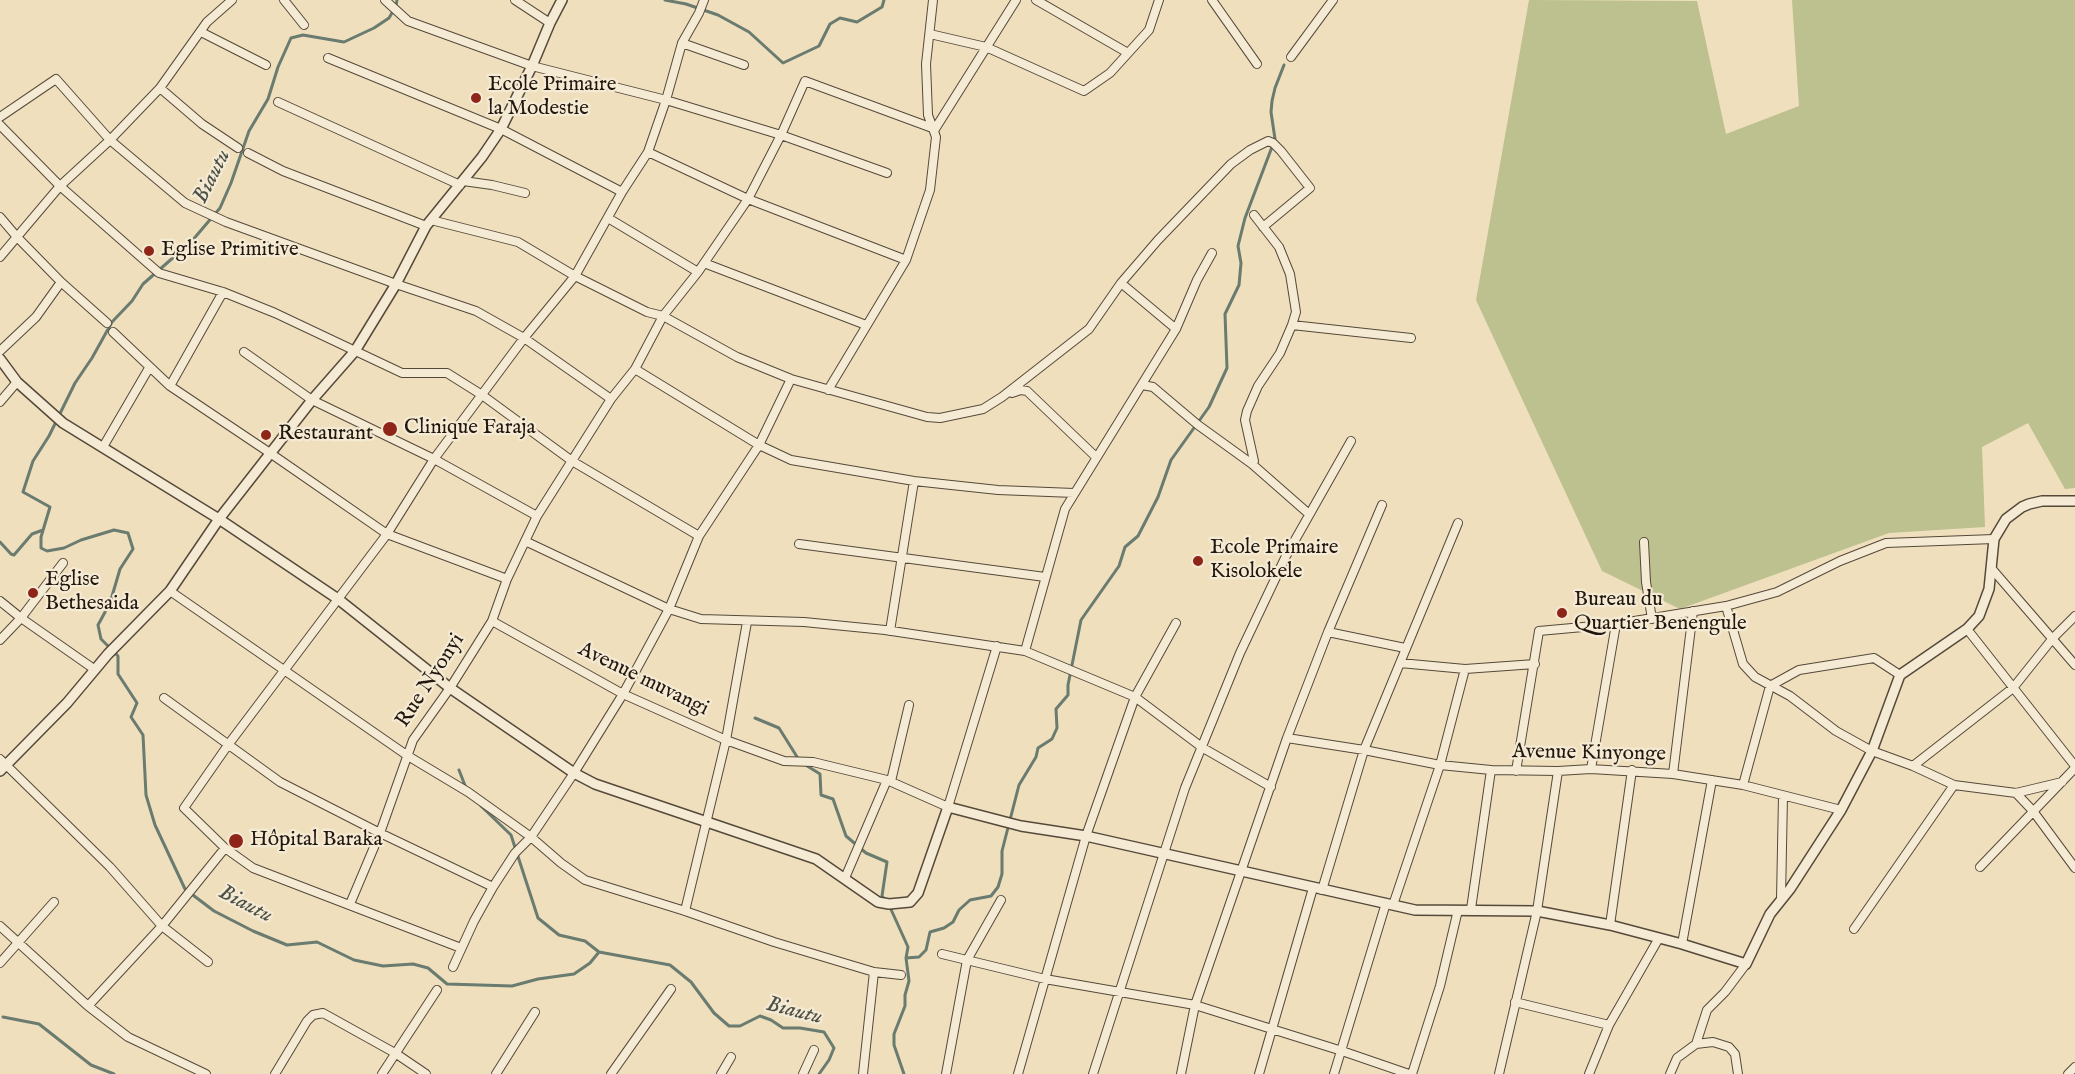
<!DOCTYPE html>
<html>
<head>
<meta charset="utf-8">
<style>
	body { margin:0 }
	canvas { display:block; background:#efdfbd }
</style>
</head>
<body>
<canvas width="2075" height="1074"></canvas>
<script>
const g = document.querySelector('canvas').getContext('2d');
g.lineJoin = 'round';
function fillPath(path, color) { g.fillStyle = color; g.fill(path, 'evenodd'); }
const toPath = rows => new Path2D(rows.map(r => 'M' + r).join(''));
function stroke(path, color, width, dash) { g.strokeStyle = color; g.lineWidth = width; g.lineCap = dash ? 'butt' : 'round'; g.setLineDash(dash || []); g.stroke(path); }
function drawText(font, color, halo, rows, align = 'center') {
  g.font = font + ' "IM FELL English",serif'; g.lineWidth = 4.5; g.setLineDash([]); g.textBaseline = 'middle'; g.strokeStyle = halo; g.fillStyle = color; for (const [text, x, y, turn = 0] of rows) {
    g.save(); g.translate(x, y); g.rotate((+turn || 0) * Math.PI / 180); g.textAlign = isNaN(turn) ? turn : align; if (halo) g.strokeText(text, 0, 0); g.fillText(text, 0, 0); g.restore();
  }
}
fillPath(toPath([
	[1529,0,1697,1,1726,134,1799,106,1792,0,2075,0,2075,488,2065,489,2028,423,1982,447,1985,527,1889,533,1680,609,1602,571,1476,300]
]), '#bcc18f');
stroke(toPath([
	[397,0,396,6,389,18,374,28,344,42,303,35,291,38,278,67,268,99,249,131,231,183,220,208,191,242,143,284,132,301,112,322,92,358,75,383,49,436,33,461,23,492,50,507,41,537,41,548,47,551,64,548,81,540,114,530,128,533,133,549,120,569,110,603,98,625,101,639,118,656,118,674,137,703,131,717,143,735,146,795,155,825,185,889,214,911,253,931,287,945,317,942,354,960,383,966,413,964,428,968,447,984,512,986,538,979,574,974,590,963,599,952,670,965,691,982,714,1013,729,1026,740,1026,760,1016,771,1020,783,1028,800,1028,824,1032,834,1048,829,1060,819,1074],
	[665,0,686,4,718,15,749,32,783,63,819,46,830,24,840,18,857,22,882,7,884,0],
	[0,542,11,554,14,555,32,534,43,530],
	[755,718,779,728,799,760],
	[804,764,820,774,821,795,833,799,846,836,866,853,887,862,882,896,885,900],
	[459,770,466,788],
	[481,806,511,835,538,918,559,935,585,941,599,952],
	[889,905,908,947,906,958],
	[3,1017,39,1024,91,1065,114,1074],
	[904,1074,894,1045,894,1034,905,1006,905,995,909,981,906,958,919,957,926,950,930,932,944,928,953,922,959,910,970,900,991,896,998,887,1002,874,1002,851,1019,785,1036,757,1038,748,1052,739,1057,728,1056,709,1068,695,1068,685,1081,620,1119,566,1125,547,1138,536,1158,497,1171,460,1209,407,1227,368,1225,314,1239,285,1241,263,1238,246,1245,218,1275,139,1271,112,1272,101,1275,88,1284,65]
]), '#6a7b70', 3);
const minor = toPath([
	[284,0,304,25],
	[385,0,408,21,532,66,666,100,781,135,887,173],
	[515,0,550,23],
	[1036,0,1128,53],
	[1212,0,1257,64],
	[201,32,266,65],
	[930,34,986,47,1084,91,1110,73,1149,30,1159,0],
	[682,43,744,65],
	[1291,57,1333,0],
	[328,58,501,129,622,192],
	[160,88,202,124,238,148],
	[278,102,460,185],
	[0,117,56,79,110,140,185,203,226,222,396,284,476,311,524,338,611,399],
	[0,125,60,186,159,273,223,292,275,313,402,373,447,373,482,395,572,461,699,536],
	[935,129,1016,0],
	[648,152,748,199,906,260],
	[248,153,283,171,426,226],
	[463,181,492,185,525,193],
	[0,217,17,237,61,282,107,323],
	[608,218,698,272],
	[431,220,518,242,575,276,647,312,663,316,737,357,791,379,927,417,940,418,983,409,1002,397,1089,329,1121,283,1158,240,1231,164,1250,150,1268,141,1273,143,1281,151,1310,188,1263,227],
	[0,257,60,186,110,140,160,88,207,22,232,0],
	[704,263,866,325],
	[1121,283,1176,329],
	[1292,325,1411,338],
	[113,332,170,386,270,453,387,534,507,579],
	[0,351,36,317,61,282],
	[244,352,312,400,434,459,537,516],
	[635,369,759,445,791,460,914,481,998,490,1074,493],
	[1142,385,1153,387,1198,425,1252,464,1309,514],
	[170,386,223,292],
	[828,390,906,260,930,190,936,137,928,115,926,64,933,0],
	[1012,393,1021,390,1027,391,1096,457],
	[0,402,17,382],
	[103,447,149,368],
	[1252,464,1254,461,1245,420,1247,411,1258,386,1280,353,1292,325,1296,312,1290,274,1279,247,1254,215],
	[525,541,669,609,701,619,804,622,885,630,1025,651,1135,697,1203,748,1271,787],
	[1644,542,1646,582,1652,619],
	[799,544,1045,577],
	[1992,569,2075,665],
	[170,591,408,756,468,792,531,837,561,863,585,880,685,911,774,942,874,972,901,975],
	[0,601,21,618,94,669],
	[1726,606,1743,664,1755,677,1790,696,1836,731,1872,751,1913,766,2013,688,2053,638,2075,616],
	[492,621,623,694,726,740,784,761,813,762,887,780,948,807,997,646],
	[1967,629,2075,766],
	[890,631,914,481],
	[1328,632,1405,648],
	[0,640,21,618,63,563],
	[1025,651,1065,509,1176,329,1197,280,1212,253],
	[1400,663,1465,669,1535,664],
	[164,698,280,782,380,833,493,887],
	[1287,738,1364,750,1440,765,1491,770,1558,771,1591,769,1673,774,1743,785,1841,810],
	[0,759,110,867,162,926,208,962],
	[1913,766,1954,785,2016,793,2062,782],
	[1591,769,1616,624],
	[1516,771,1539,631,1616,624,1726,606,1777,592,1840,561,1886,543,1994,539],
	[1673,774,1693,611],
	[891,781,909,705],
	[1743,785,1770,686,1799,670,1874,658,1900,675],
	[2016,793,2033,811,2075,868],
	[1980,867,2075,768],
	[845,878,887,780],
	[1322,890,1364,750,1458,523],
	[1781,899,1783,796],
	[350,904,380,833,413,740,450,688,492,621,507,579,537,516,611,399,635,369,663,316,698,272,748,199,781,135,805,81,935,129],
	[1393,905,1440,765,1465,669],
	[1471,909,1491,770],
	[685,911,726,740,747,622],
	[1610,925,1632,770],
	[0,926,88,1006,128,1037,206,1074],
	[1854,929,1954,785],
	[1682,944,1712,780],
	[461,948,253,868,225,848,184,808,228,745,387,534,434,459,524,338,575,276,622,192,648,152,666,100,682,43,699,13,704,0],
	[942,954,1045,979,1195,1005,1342,1051,1409,1074],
	[0,963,54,902],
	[453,967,474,921,493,887,515,853,531,837,574,773,623,694,669,609,699,536,759,445,791,379],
	[1515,1002,1609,1025],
	[88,1006,162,926,225,848],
	[1696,1044,1713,1042,1729,1047,1735,1054,1738,1074],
	[275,1074,307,1021,313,1015,323,1013,395,1053,426,1074],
	[382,1074,437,990],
	[496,1074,535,1012],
	[611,1074,671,989],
	[721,1074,731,1057],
	[803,1074,814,1050],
	[863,1074,874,972],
	[946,1074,967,960,1001,900],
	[1018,1074,1086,836,1135,697,1176,623],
	[1093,1074,1185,788,1240,653,1286,556,1351,441],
	[1181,1074,1195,1005,1287,738,1328,632,1382,505],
	[1259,1074,1313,888],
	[1334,1074,1386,903],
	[1412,1074,1440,986,1458,910],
	[1499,1074,1537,911,1558,771],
	[1589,1074,1609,1025,1659,938],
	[1670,1074,1677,1058,1696,1044,1707,1010,1725,992,1746,964],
	[2068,1074,2075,1067]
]);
const tertiary = toPath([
	[0,359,17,382,63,423,219,519,338,599,450,688,574,773,595,784,816,859,878,902,889,904,910,902,918,893,948,807,1021,826,1086,836,1415,910,1537,911,1610,925,1682,944,1746,964,1770,914,1790,889,1841,810,1872,751,1900,675,1967,629,1979,616,1989,589,1994,539,2006,519,2022,507,2029,504,2042,501,2075,501],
	[0,771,67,703,108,654,170,591,219,519,312,400,355,351,396,284,426,226,482,157,501,129,532,66,550,23,562,0]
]);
stroke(minor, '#55493a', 10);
stroke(tertiary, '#55493a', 12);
stroke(minor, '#f5ead4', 8);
stroke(tertiary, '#f5ead4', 9);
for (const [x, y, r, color] of [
	[476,98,6,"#8f2418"],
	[149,251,6,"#8f2418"],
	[390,429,8,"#8f2418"],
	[266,435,6,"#8f2418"],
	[1198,561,6,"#8f2418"],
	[33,593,6,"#8f2418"],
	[1562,613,6,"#8f2418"],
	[236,841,8,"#8f2418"]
]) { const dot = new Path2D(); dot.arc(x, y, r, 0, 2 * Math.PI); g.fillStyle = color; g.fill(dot); stroke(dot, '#f5ead4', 2); }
drawText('21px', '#22170f', '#f5ead4', [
	["Ecole Primaire",488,86],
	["la Modestie",488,110],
	["Eglise Primitive",161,251],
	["Clinique Faraja",404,429],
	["Restaurant",278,435],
	["Ecole Primaire",1210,549],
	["Kisolokele",1210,573],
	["Eglise",45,581],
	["Bethesaida",45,605],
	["Bureau du",1574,601],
	["Quartier Benengule",1574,625],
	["Hôpital Baraka",250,841]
], 'left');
drawText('21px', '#22170f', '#f5ead4', [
	["Avenue muvangi",643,680,26],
	["Rue Nyonyi",431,681,-57],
	["Avenue Kinyonge",1589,754,1]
]);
drawText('italic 22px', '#4c5148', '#f5ead4', [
	["Biautu",213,177,-64],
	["Biautu",245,905,27],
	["Biautu",794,1012,14]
]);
</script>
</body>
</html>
